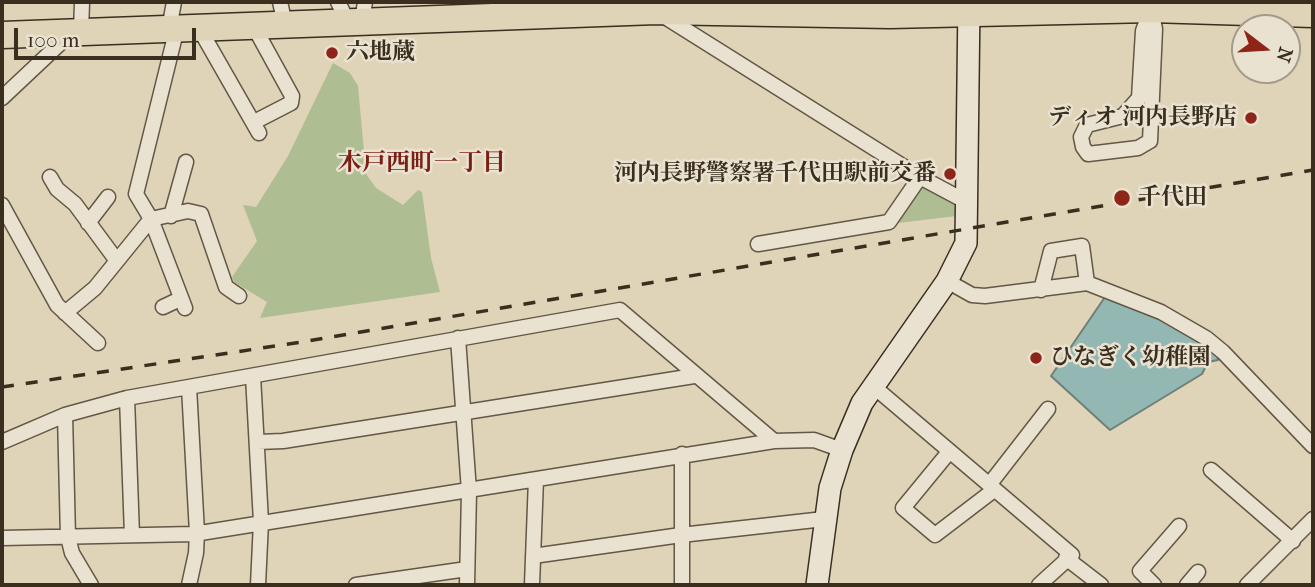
<!DOCTYPE html>
<html>
<head>
<meta charset="utf-8">
<style>
	body { margin:0 }
	#map { position:relative; width:1315px; height:587px; overflow:hidden; background:#dfd3b8; font-family:"IM FELL French Canon",serif }
	canvas { display:block }
	.frame { position:absolute; inset:0; border:4px solid #3a2e1f; pointer-events:none }
	.north { position:absolute; left:1231px; top:14px; width:70px; height:70px; box-sizing:border-box; background:#eae2d1; border:2px solid #a49a8a; border-radius:50%; rotate:107deg; font-size:19px; font-weight:700; line-height:28px; text-align:center; color:#3a2e1f }
	.north::after { content:''; display:block; margin:auto; width:24px; height:32px; background:#8f2418; clip-path:polygon(50% 0,100% 100%,50% 72%,0 100%) }
	.scale { position:absolute; left:14px; top:28px; width:182px; height:32px; box-sizing:border-box; border:4px solid #3a2e1f; border-top:0; padding-left:9px; font-size:21px; line-height:24px; white-space:nowrap; color:#3a2e1f; -webkit-text-stroke:5px #eae2d1; paint-order:stroke }
</style>
</head>
<body>
<div id="map">
<canvas width="1315" height="587"></canvas>
<div class="frame"></div>
<div class="north">N</div>
<div class="scale">100 m</div>
</div>
<script>
const g = document.querySelector('canvas').getContext('2d');
g.lineJoin = 'round';
function fillPath(path, color) { g.fillStyle = color; g.fill(path, 'evenodd'); }
const toPath = rows => new Path2D(rows.map(r => 'M' + r).join(''));
function stroke(path, color, width, dash) { g.strokeStyle = color; g.lineWidth = width; g.lineCap = dash ? 'butt' : 'round'; g.setLineDash(dash || []); g.stroke(path); }
function drawText(font, color, halo, rows, align = 'center') {
  g.font = font + ' "IM FELL French Canon","Noto Serif JP",serif'; g.lineWidth = 5; g.setLineDash([]); g.textBaseline = 'middle'; g.strokeStyle = halo; g.fillStyle = color; for (const [text, x, y, turn = 0] of rows) {
    g.save(); g.translate(x, y); g.rotate((+turn || 0) * Math.PI / 180); g.textAlign = isNaN(turn) ? turn : align; if (halo) g.strokeText(text, 0, 0); g.fillText(text, 0, 0); g.restore();
  }
}
fillPath(toPath([
	[333,63,350,73,358,86,366,174,376,188,403,205,418,190,422,192,431,258,440,292,260,318,267,302,234,282,232,277,257,241,243,205,256,207,288,156],
	[922,183,953,200,956,216,898,223]
]), '#aebd92');
const water = toPath([
	[1105,297,1160,318,1206,346,1208,351,1217,353,1218,360,1208,362,1202,374,1110,430,1051,376,1105,297]
]);
fillPath(water, '#93b7b2');
stroke(water, '#6f8077', 2);
const street = toPath([
	[280,2,285,24],
	[338,2,348,22],
	[1151,9,1155,29,1150,141,1138,148,1088,154,1083,147,1081,137,1087,125,1123,116,1139,98,1143,31,1151,9],
	[662,15,920,177,965,201],
	[362,21,365,2],
	[253,25,292,96,291,103,260,119],
	[177,28,136,194,151,219,185,308],
	[199,28,259,133],
	[169,29,174,2],
	[81,32,82,2],
	[2,98,70,34],
	[50,177,57,189,75,204,117,261],
	[2,205,57,305,98,343],
	[171,216,186,162],
	[88,223,108,197],
	[758,244,889,222,920,177],
	[947,281,972,295,985,296,1087,283,1161,312,1206,338,1223,352,1313,446],
	[1041,290,1051,251,1082,246,1087,283],
	[163,307,180,299],
	[65,313,95,288,151,219,188,211,201,214,226,287,239,296],
	[458,338,469,491,467,585],
	[253,376,261,522,258,585],
	[873,386,1072,555,1039,585],
	[127,398,132,535],
	[65,415,68,537,72,553,91,585],
	[2,442,65,415,127,398,620,310,774,441],
	[258,442,283,441,694,376],
	[949,452,903,508,935,535,994,490],
	[1211,470,1293,541],
	[989,485,1048,409],
	[2,538,194,534,774,441,814,440,842,450],
	[533,556,681,535,824,519],
	[1066,558,1101,585],
	[189,585,196,553,197,533,189,387],
	[356,585,467,569],
	[532,585,536,479],
	[682,585,682,454],
	[1154,585,1140,571,1179,526],
	[1187,585,1198,572],
	[1247,585,1313,519]
]);
const secondary = toPath([
	[817,585,830,488,842,450,862,403,947,281,966,243,969,2]
]);
const highway = toPath([
	[2,35,656,11,890,15,1151,9,1313,14]
]);
stroke(street, '#635745', 17);
stroke(secondary, '#3a2e1f', 24);
stroke(highway, '#3a2e1f', 29);
stroke(street, '#eae2d1', 14);
stroke(secondary, '#eae2d1', 21);
stroke(highway, '#dfd3b8', 26);
stroke(toPath([
	[2,387,302,342,1313,170]
]), '#3a2e1f', 3.5, [12, 12]);
for (const [x, y, r, color] of [
	[332,53,7,"#8f2418"],
	[1251,118,7,"#8f2418"],
	[950,174,7,"#8f2418"],
	[1122,198,9,"#8f2418"],
	[1036,358,7,"#8f2418"]
]) { const dot = new Path2D(); dot.arc(x, y, r, 0, 2 * Math.PI); g.fillStyle = color; g.fill(dot); stroke(dot, '#eae2d1', 2.5); }
drawText('bold 23px', '#3a2e1f', '#eae2d1', [
	["六地蔵",346,53],
	["ディオ 河内長野店",1237,118,"right"],
	["河内長野警察署千代田駅前交番",936,174,"right"],
	["千代田",1138,198],
	["ひなぎく幼稚園",1050,358]
], 'left');
drawText('bold 24px', '#7a1f14', '#eae2d1', [
	["木戸西町一丁目",422,164]
]);
</script>
</body>
</html>
